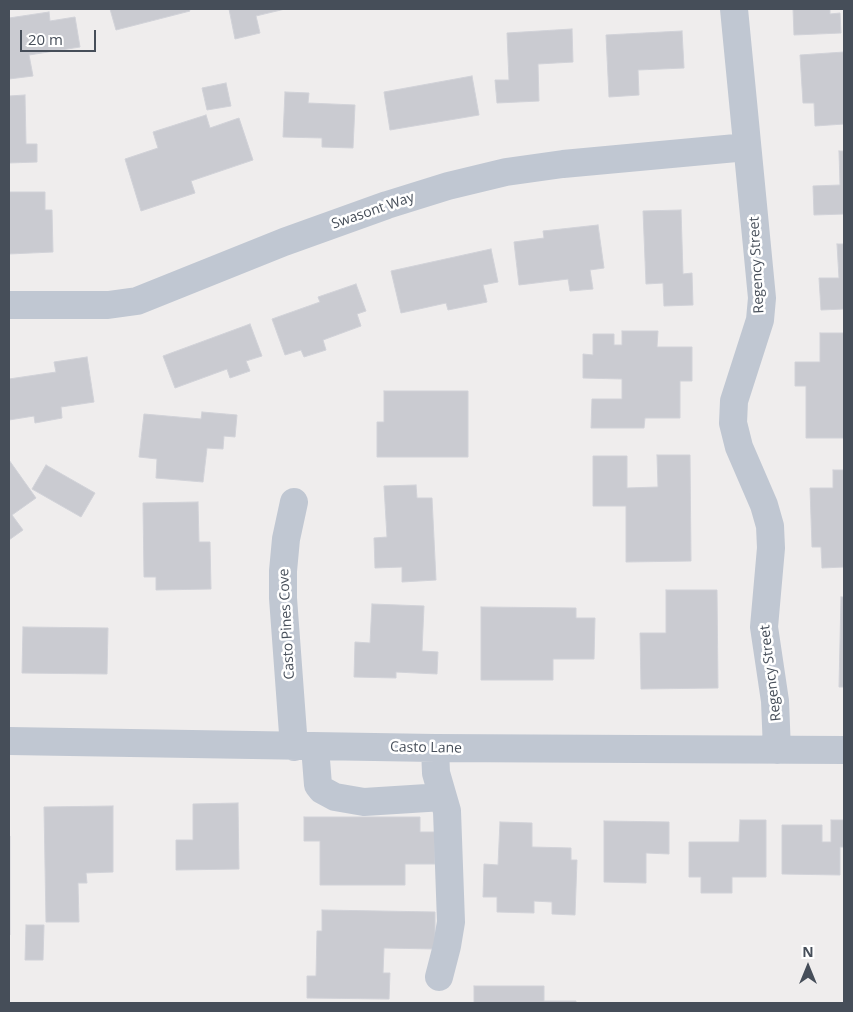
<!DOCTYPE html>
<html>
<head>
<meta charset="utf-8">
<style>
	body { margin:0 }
	#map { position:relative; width:853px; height:1012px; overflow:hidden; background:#efeded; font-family:"Open Sans",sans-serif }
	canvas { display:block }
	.frame { position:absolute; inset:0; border:10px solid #464e59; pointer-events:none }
	.north { position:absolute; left:783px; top:942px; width:50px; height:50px; -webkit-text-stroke:4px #fff; paint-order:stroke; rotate:0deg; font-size:14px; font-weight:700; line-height:20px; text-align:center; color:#464e59 }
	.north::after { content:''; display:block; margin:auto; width:18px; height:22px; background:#464e59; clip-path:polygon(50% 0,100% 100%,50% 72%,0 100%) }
	.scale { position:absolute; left:20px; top:30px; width:76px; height:22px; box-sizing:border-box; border:2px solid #464e59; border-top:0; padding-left:6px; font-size:15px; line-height:18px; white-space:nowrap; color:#464e59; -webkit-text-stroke:4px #fff; paint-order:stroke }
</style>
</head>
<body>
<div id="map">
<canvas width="853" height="1012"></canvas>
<div class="frame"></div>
<div class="north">N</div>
<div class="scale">20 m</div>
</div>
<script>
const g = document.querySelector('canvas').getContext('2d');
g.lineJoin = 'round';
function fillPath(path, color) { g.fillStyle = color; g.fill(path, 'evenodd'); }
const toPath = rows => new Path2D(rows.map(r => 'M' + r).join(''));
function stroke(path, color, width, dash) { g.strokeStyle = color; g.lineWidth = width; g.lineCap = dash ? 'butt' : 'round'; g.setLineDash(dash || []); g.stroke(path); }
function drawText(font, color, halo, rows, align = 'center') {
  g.font = font + ' "Open Sans",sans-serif'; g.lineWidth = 5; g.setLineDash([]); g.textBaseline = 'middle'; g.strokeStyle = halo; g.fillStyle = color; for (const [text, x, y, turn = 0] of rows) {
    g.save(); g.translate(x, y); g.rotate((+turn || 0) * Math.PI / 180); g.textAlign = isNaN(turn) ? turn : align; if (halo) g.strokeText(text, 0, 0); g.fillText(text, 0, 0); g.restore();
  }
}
const building = toPath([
	[110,9,189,9,190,11,116,30,110,9],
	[229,9,285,9,256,16,260,33,235,39,229,9],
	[793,9,830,9,830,14,840,13,841,33,794,35,793,9],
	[49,12,50,21,75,17,80,47,29,55,33,76,9,79,9,18,49,12],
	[572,29,573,62,538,64,539,101,497,103,495,80,509,80,507,33,572,29],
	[682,31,684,68,638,70,639,95,609,97,606,35,682,31],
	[844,52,844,124,815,126,814,103,803,103,800,55,844,52],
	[472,76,479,115,390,130,384,92,472,76],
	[226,83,231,106,207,110,202,88,226,83],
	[285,92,309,93,308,103,355,105,353,148,322,147,322,138,283,137,285,92],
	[25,95,26,144,37,144,37,162,9,163,9,96,25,95],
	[206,115,210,128,239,118,253,160,191,181,195,193,141,211,125,159,158,148,153,132,206,115],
	[839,151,844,151,844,214,814,215,813,186,840,185,839,151],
	[9,187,9,192,45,192,45,210,52,210,53,252,9,254,9,187],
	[681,210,683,274,692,273,693,305,664,306,663,283,646,284,643,211,681,210],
	[598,225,604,268,590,270,593,289,570,291,568,279,519,285,514,242,544,238,543,231,598,225],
	[837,244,844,244,844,309,821,310,819,278,839,278,837,244],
	[491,249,498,282,483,285,487,302,448,310,446,303,401,313,391,271,491,249],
	[356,284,366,311,357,314,361,326,323,340,326,350,304,357,301,350,285,355,272,319,320,302,318,297,356,284],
	[250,324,262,356,246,361,250,371,230,378,227,369,175,388,163,356,250,324],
	[622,331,658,331,657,347,692,347,692,381,680,381,680,418,645,418,644,428,591,428,592,399,622,399,622,379,583,378,583,354,593,355,593,334,614,334,614,345,622,345,622,331],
	[820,333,844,333,844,438,806,438,806,386,795,386,795,362,820,362,820,333],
	[87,357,94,402,61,407,62,418,35,423,34,416,9,420,9,379,56,372,54,362,87,357],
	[384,391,468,391,468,457,377,457,377,422,384,422,384,391],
	[202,412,237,415,235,437,224,436,223,449,207,448,203,482,156,478,157,459,139,457,144,414,201,419,202,412],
	[657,455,690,455,691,561,626,562,626,506,593,506,593,456,627,456,627,488,658,487,657,455],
	[9,460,36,498,12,515,23,530,9,540,9,460],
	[46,465,95,493,81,517,32,489,46,465],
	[833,470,844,470,844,567,822,568,821,547,812,547,810,488,833,488,833,470],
	[416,485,417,498,432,498,436,580,402,582,402,567,375,568,374,538,387,537,384,486,416,485],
	[198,502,199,542,210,542,211,589,156,590,156,577,144,577,143,503,198,502],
	[666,590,717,590,718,688,641,689,640,633,666,633,666,590],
	[841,597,844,597,844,687,839,687,841,597],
	[372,604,424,606,422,651,438,652,437,674,396,672,396,678,354,677,355,642,370,643,372,604],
	[481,607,576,608,576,618,595,618,594,659,553,659,553,680,481,680,481,607],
	[23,627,108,628,107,674,22,673,23,627],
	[238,803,239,869,176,870,176,840,193,840,193,804,238,803],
	[113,806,113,872,86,873,87,883,78,883,79,922,46,922,44,807,113,806],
	[304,817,420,817,420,832,435,832,435,864,405,864,405,885,320,885,320,841,304,841,304,817],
	[740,820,766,820,766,877,732,877,732,893,701,893,701,877,689,877,689,842,739,842,740,820],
	[831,820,844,820,844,847,840,847,840,875,782,874,782,825,822,825,822,842,831,842,831,820],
	[604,821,669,822,669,854,646,853,646,883,604,882,604,821],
	[500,822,532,823,532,847,571,848,571,860,577,860,575,915,552,914,552,902,534,901,534,913,497,912,497,897,483,897,484,864,498,865,500,822],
	[9,836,10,836,10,935,9,935,9,836],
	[322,910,435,912,435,949,384,948,383,973,390,973,389,999,307,998,307,976,316,976,317,931,322,931,322,910],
	[26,925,44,925,43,960,25,960,26,925],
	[474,986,544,986,544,1001,576,1001,576,1003,474,1003,474,986]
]);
fillPath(building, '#cacbd1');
stroke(building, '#d1d2d8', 1);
stroke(toPath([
	[734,9,762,298,760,320,734,401,733,423,739,447,764,505,770,526,771,548,764,627,775,701,777,750],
	[9,305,108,305,137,301,284,242,387,205,448,186,506,172,563,164,747,147],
	[294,502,286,539,283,571,283,598,294,747],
	[9,741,435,748,844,750],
	[315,747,318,785,322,790,335,797,364,802,443,797],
	[435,748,436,773,447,811,451,922,447,946,439,977]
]), '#c0c7d2', 28);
drawText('14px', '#464e59', '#fff', [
	["Swasont Way",373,211,-19],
	["Regency Street",757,265,-93],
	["Casto Pines Cove",287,624,-93],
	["Regency Street",771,673,-97],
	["Casto Lane",426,748,1]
]);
</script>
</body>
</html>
